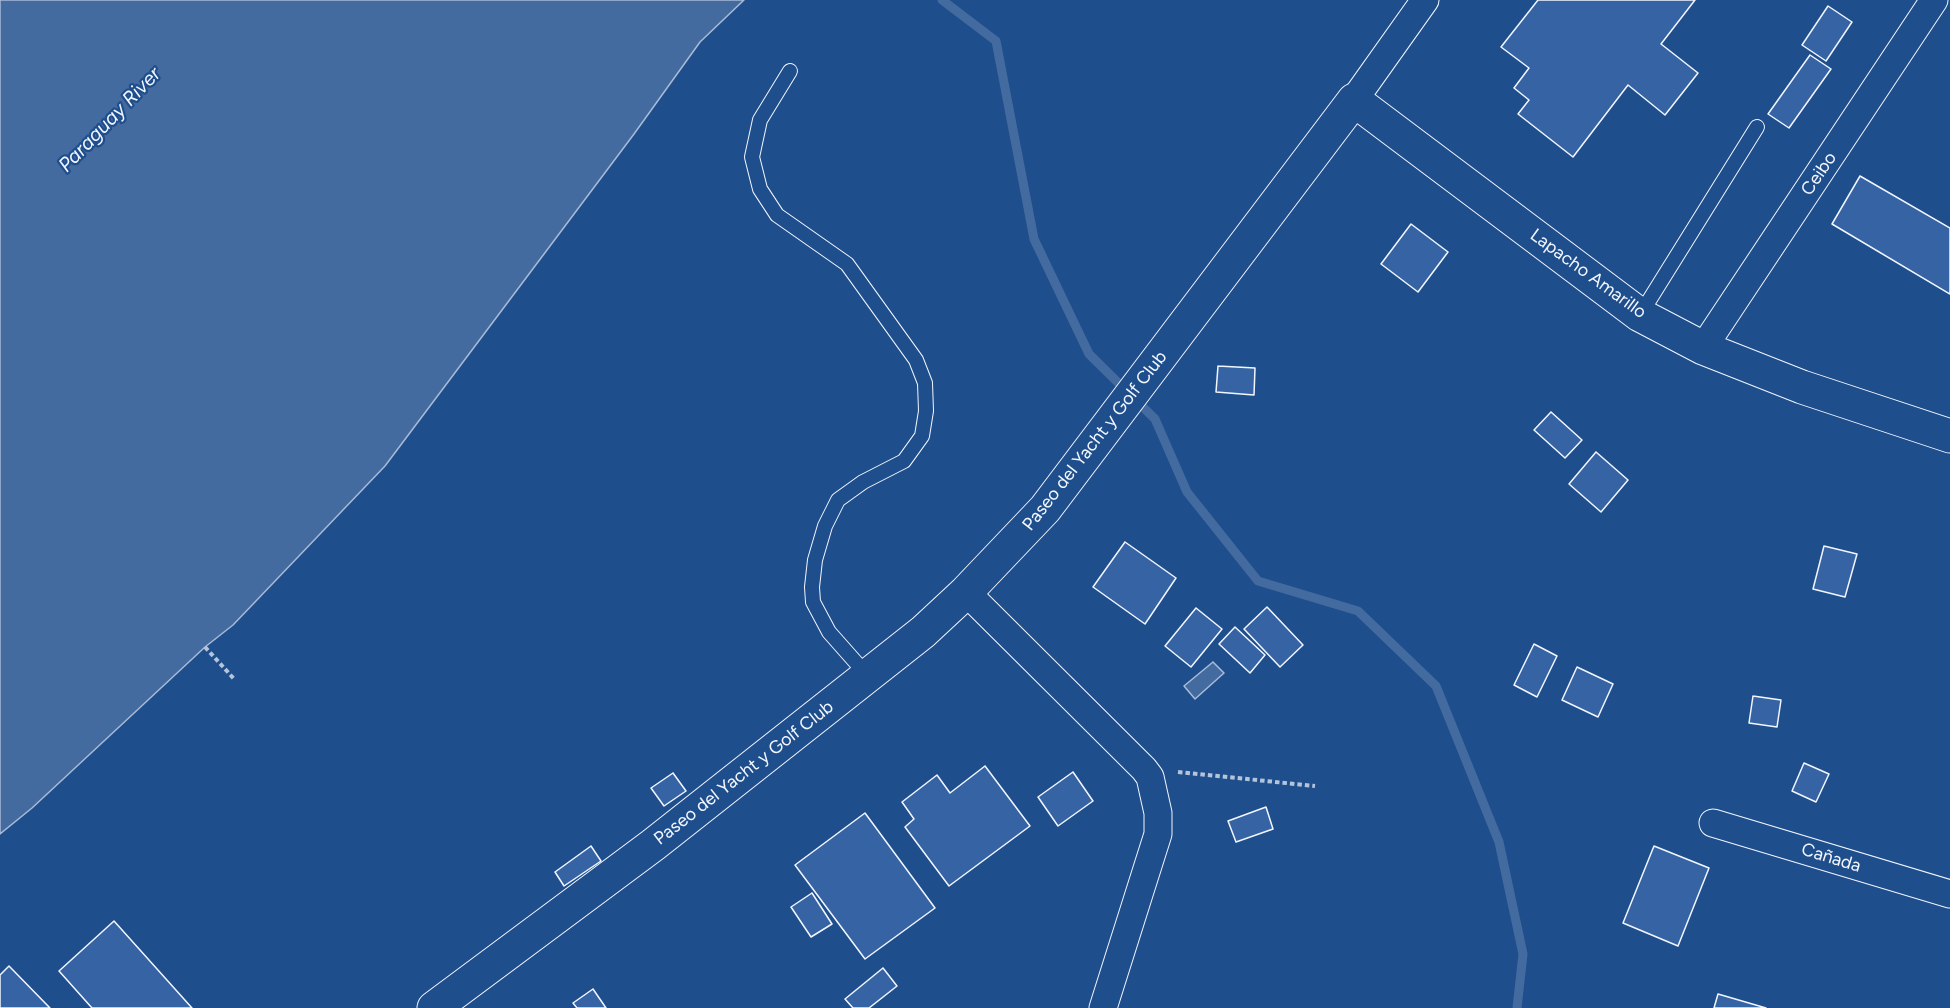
<!DOCTYPE html>
<html>
<head>
<meta charset="utf-8">
<style>
	body { margin:0 }
	canvas { display:block; background:#1f4e8c }
</style>
</head>
<body>
<canvas width="1950" height="1008"></canvas>
<script>
const g = document.querySelector('canvas').getContext('2d');
g.lineJoin = 'round';
function fillPath(path, color) { g.fillStyle = color; g.fill(path, 'evenodd'); }
const toPath = rows => new Path2D(rows.map(r => 'M' + r).join(''));
function stroke(path, color, width, dash) { g.strokeStyle = color; g.lineWidth = width; g.lineCap = dash ? 'butt' : 'round'; g.setLineDash(dash || []); g.stroke(path); }
function drawText(font, color, halo, rows, align = 'center') {
  g.font = font + ' Figtree,sans-serif'; g.lineWidth = 4.5; g.setLineDash([]); g.textBaseline = 'middle'; g.strokeStyle = halo; g.fillStyle = color; for (const [text, x, y, turn = 0] of rows) {
    g.save(); g.translate(x, y); g.rotate((+turn || 0) * Math.PI / 180); g.textAlign = isNaN(turn) ? turn : align; if (halo) g.strokeText(text, 0, 0); g.fillText(text, 0, 0); g.restore();
  }
}
const water = toPath([
	[0,0,744,0,700,42,634,134,385,466,233,625,205,647,32,808,0,834,0,0],
	[1213,662,1224,673,1195,699,1184,686,1213,662]
]);
fillPath(water, '#446ba0');
stroke(water, '#a8bbd7', 1.5);
stroke(toPath([
	[942,0,996,41,1034,239,1089,354,1155,419,1187,492,1258,581,1358,611,1436,686,1499,842,1523,954,1517,1008]
]), '#446ba0', 9);
const building = toPath([
	[1538,0,1695,0,1661,44,1698,73,1665,115,1628,85,1573,157,1518,114,1529,100,1514,88,1529,68,1501,47,1538,0],
	[1828,6,1852,22,1826,61,1802,45,1828,6],
	[1810,55,1831,69,1789,128,1768,114,1810,55],
	[1860,176,1950,228,1950,294,1832,224,1860,176],
	[1411,224,1448,252,1418,292,1381,264,1411,224],
	[1218,366,1255,368,1254,395,1216,392,1218,366],
	[1551,412,1582,440,1565,458,1534,430,1551,412],
	[1596,452,1628,480,1601,512,1569,484,1596,452],
	[1125,542,1176,578,1145,624,1093,587,1125,542],
	[1824,546,1857,554,1845,597,1813,589,1824,546],
	[1267,607,1303,645,1280,667,1244,629,1267,607],
	[1196,608,1222,629,1191,667,1165,646,1196,608],
	[1235,627,1265,655,1250,673,1219,644,1235,627],
	[1534,644,1557,656,1537,697,1514,685,1534,644],
	[1577,667,1613,684,1598,717,1562,700,1577,667],
	[1753,696,1781,700,1777,727,1749,723,1753,696],
	[1804,763,1829,774,1816,802,1792,791,1804,763],
	[985,766,1030,826,949,886,905,827,914,819,902,802,937,775,950,793,985,766],
	[1073,772,1093,801,1058,826,1038,797,1073,772],
	[673,773,686,791,664,806,651,788,673,773],
	[1266,807,1273,829,1236,842,1228,821,1266,807],
	[865,813,935,908,865,959,795,865,865,813],
	[591,846,601,861,564,886,555,872,591,846],
	[1654,846,1709,868,1678,946,1623,923,1654,846],
	[812,893,832,924,811,937,791,907,812,893],
	[114,921,192,1008,92,1008,59,971,114,921],
	[9,966,50,1008,0,1008,0,975,9,966],
	[883,968,897,986,869,1008,853,1008,845,999,883,968],
	[593,989,606,1008,577,1008,573,1003,593,989],
	[1718,994,1766,1008,1714,1008,1718,994]
]);
fillPath(building, '#3563a3');
stroke(building, '#f2f6ff', 1.5);
const service = toPath([
	[790,71,760,120,752,157,760,189,777,215,847,264,916,360,925,383,926,411,922,436,904,461,863,482,838,500,825,526,815,560,812,587,813,602,829,632,867,675],
	[1640,315,1757,127]
]);
const minor = toPath([
	[1354,100,1425,0],
	[1703,348,1934,0],
	[966,592,1144,769,1150,777,1158,813,1158,834,1103,1008],
	[1713,823,1950,894]
]);
const secondary = toPath([
	[434,1008,653,845,923,632,966,592,1045,509,1354,100,1640,315,1703,348,1802,387,1950,436]
]);
stroke(service, '#f2f6ff', 16);
stroke(minor, '#f2f6ff', 29);
stroke(secondary, '#f2f6ff', 35);
stroke(toPath([
	[205,647,235,680],
	[1178,772,1315,786]
]), '#b3c4dc', 4, [4.5, 3]);
stroke(service, '#1f4e8c', 14);
stroke(minor, '#1f4e8c', 27);
stroke(secondary, '#1f4e8c', 33);
drawText('18px', '#f2f6ff', '#1f4e8c', [
	["Ceibo",1819,174,-56],
	["Lapacho Amarillo",1588,274,36],
	["Paseo del Yacht y Golf Club",1095,441,-52],
	["Paseo del Yacht y Golf Club",744,773,-38],
	["Cañada",1831,858,17]
]);
drawText('italic 20px', '#f2f6ff', '#1f4e8c', [
	["Paraguay River",110,120,-46]
]);
</script>
</body>
</html>
